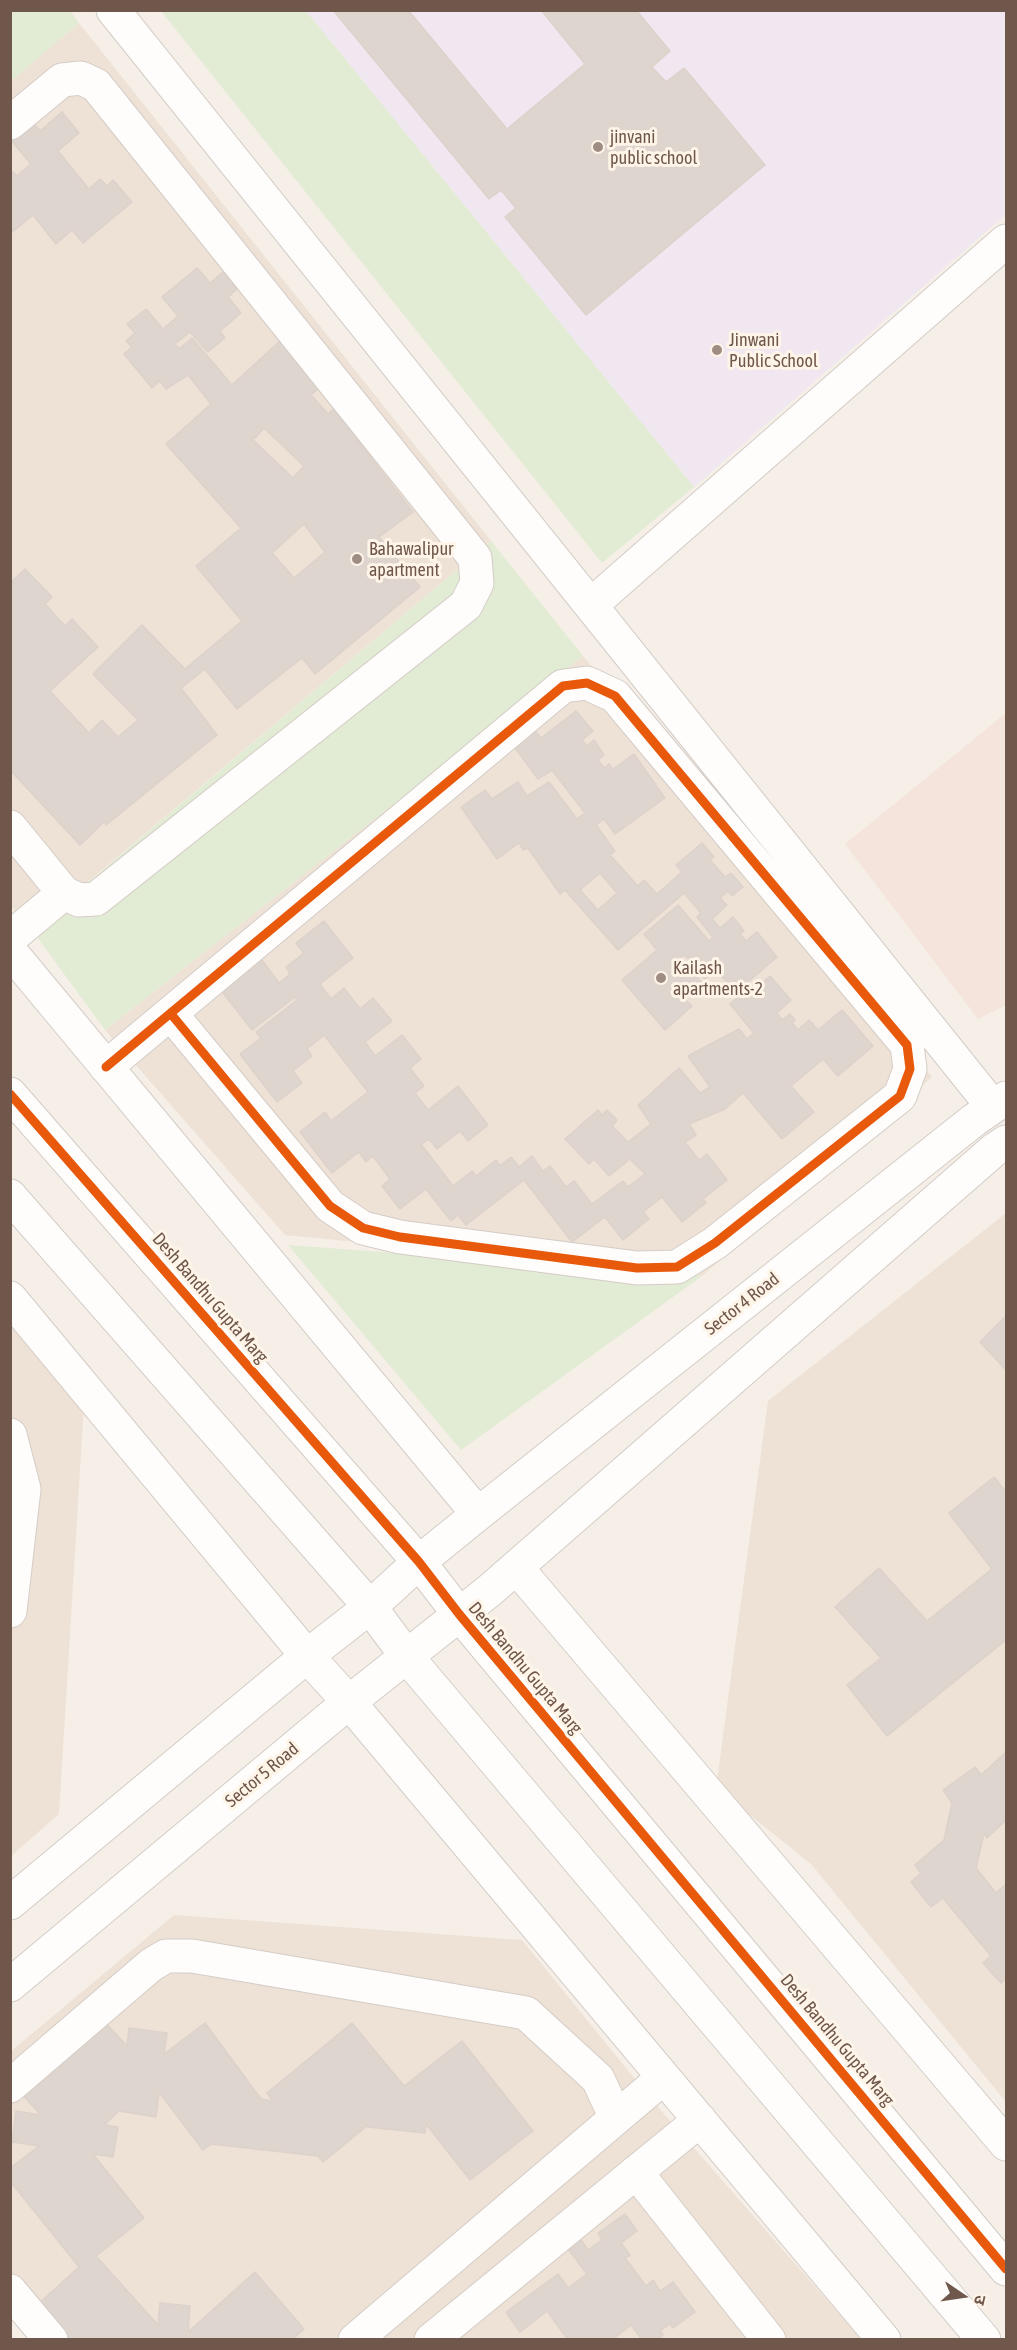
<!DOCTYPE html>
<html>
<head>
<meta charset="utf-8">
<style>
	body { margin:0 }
	#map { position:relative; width:1017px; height:2350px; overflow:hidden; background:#f5efe8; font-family:"Asap Condensed","Noto Sans Devanagari",sans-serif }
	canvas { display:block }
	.frame { position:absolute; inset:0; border:12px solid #70574b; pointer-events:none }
	.north { position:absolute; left:933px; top:2266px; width:60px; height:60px; -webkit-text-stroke:4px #fef5e8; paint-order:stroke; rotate:103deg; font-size:16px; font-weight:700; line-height:24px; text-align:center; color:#70574b }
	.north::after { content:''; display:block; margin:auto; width:21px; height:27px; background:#70574b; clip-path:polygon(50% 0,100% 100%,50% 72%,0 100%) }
</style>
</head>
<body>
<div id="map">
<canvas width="1017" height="2350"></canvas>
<div class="frame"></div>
<div class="north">उ</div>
</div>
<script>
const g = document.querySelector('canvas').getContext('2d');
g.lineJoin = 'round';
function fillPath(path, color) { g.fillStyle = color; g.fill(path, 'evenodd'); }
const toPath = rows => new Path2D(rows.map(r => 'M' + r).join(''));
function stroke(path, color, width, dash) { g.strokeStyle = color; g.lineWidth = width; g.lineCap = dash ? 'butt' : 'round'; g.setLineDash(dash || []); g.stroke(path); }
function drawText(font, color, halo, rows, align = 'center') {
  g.font = font + ' "Asap Condensed",sans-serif'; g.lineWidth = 6; g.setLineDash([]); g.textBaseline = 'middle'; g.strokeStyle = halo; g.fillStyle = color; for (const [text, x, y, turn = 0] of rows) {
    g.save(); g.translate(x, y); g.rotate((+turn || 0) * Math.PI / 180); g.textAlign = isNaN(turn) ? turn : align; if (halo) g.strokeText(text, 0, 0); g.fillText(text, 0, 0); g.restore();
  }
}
fillPath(toPath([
	[79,23,491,541,31,930,10,905,10,81],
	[583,656,932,1077,702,1276,285,1235,105,1030],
	[1006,1213,1006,2102,811,1864,716,1788,768,1401],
	[10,1310,84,1404,59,1814,11,1856],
	[174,1915,522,1940,652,2100,861,2339,28,2339,11,2319,10,2052]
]), '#eee2d6');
fillPath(toPath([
	[1006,713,1006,1005,978,1019,845,844]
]), '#f5e4dc');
fillPath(toPath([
	[306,11,1006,11,1006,214,694,487]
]), '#f1e7f0');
fillPath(toPath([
	[11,10,70,11,79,23,11,81],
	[161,11,306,11,694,487,602,563],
	[491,541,583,656,105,1030,32,930],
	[288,1245,702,1276,461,1450]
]), '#e2ebd3');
const building = toPath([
	[333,10,408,10,507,129,585,64,541,10,636,10,670,51,652,67,666,82,684,68,765,165,586,315,505,217,516,208,501,190,489,199,333,10],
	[62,112,79,133,58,151,89,189,100,179,107,186,113,180,132,202,83,243,72,230,56,244,33,215,10,234,10,174,13,172,17,176,31,164,10,139,10,134,30,119,40,131,62,112],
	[197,268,210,283,223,272,237,289,228,297,241,313,220,331,225,338,208,352,190,332,175,344,179,349,192,338,232,385,280,341,321,386,311,395,328,414,338,405,363,434,357,440,413,512,379,537,420,587,315,674,302,658,237,709,205,669,181,688,217,735,106,825,105,821,80,845,10,770,10,583,25,569,52,597,45,604,65,626,72,619,98,647,50,691,89,733,102,720,118,737,138,720,93,674,142,625,185,669,242,621,196,566,241,528,166,444,211,404,188,375,166,389,160,381,152,388,124,354,132,347,126,341,135,333,127,324,146,309,163,329,178,316,162,297,197,268],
	[264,428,304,466,293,478,253,440,264,428],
	[304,524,325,552,294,578,272,553,304,524],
	[576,711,593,731,582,740,587,746,594,740,604,755,598,760,604,768,609,764,613,769,634,754,665,798,615,834,604,819,596,825,615,851,610,855,638,886,644,880,657,894,682,872,676,865,702,843,714,857,710,860,725,877,731,873,743,887,732,896,728,891,720,898,727,905,712,919,720,928,733,917,744,931,740,934,746,941,757,932,777,957,748,982,755,989,770,976,791,1000,777,1013,782,1020,790,1014,795,1020,792,1023,798,1030,809,1020,818,1030,842,1010,873,1046,838,1076,823,1059,791,1086,814,1112,782,1139,743,1093,725,1109,689,1124,696,1135,685,1142,699,1160,707,1154,727,1180,703,1199,706,1203,682,1222,662,1197,643,1212,649,1219,623,1240,605,1217,572,1242,524,1180,466,1225,458,1215,451,1221,426,1189,400,1209,382,1186,390,1179,373,1156,366,1162,359,1152,332,1173,300,1132,325,1112,331,1121,368,1092,324,1035,307,1049,312,1056,293,1071,302,1083,277,1102,240,1054,261,1038,256,1032,297,1000,295,997,252,1030,220,989,256,952,279,983,290,974,286,967,304,953,296,943,324,921,353,958,320,984,331,999,344,988,360,1009,373,998,392,1021,365,1042,375,1056,402,1035,421,1059,410,1068,424,1086,415,1093,428,1110,458,1086,488,1125,468,1141,460,1131,437,1149,429,1139,421,1144,453,1186,472,1171,476,1176,496,1160,500,1166,511,1157,519,1167,532,1156,543,1171,550,1166,566,1187,574,1181,592,1204,623,1181,628,1187,645,1174,630,1159,609,1176,594,1159,589,1164,565,1139,598,1110,602,1115,607,1110,617,1120,612,1126,628,1142,651,1124,638,1105,679,1068,700,1093,710,1087,688,1056,739,1029,747,1039,754,1033,730,1004,739,996,716,970,705,979,685,955,680,958,704,985,695,994,691,990,683,997,692,1006,665,1030,622,980,657,950,644,934,678,905,709,941,713,937,697,917,701,913,684,893,618,950,565,890,560,894,528,848,523,850,519,843,497,859,461,807,485,790,492,799,518,782,527,796,549,782,577,819,585,813,552,770,538,779,513,745,533,728,541,738,576,711],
	[600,873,617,893,598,910,580,890,600,873],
	[1006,1316,1006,1370,980,1342,1006,1316],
	[994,1477,1006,1492,1006,1640,887,1736,847,1685,881,1658,835,1607,879,1568,927,1621,992,1569,949,1513,994,1477],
	[1006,1752,1006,1820,987,1838,984,1833,976,1868,996,1893,1006,1884,1006,1978,1001,1983,983,1963,991,1956,943,1898,931,1907,911,1882,921,1873,915,1865,944,1840,952,1803,943,1790,975,1767,981,1775,1006,1752],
	[99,2016,127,2046,129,2028,167,2033,164,2054,205,2023,261,2099,273,2101,267,2093,352,2023,404,2086,462,2041,533,2131,470,2180,426,2124,425,2133,368,2127,368,2125,323,2162,318,2156,211,2144,203,2150,159,2092,156,2117,119,2111,104,2125,118,2127,113,2157,93,2154,144,2218,96,2256,158,2325,160,2303,190,2306,188,2332,255,2272,304,2329,292,2340,66,2340,36,2306,79,2267,10,2181,10,2168,39,2146,12,2142,16,2111,41,2115,19,2091,99,2016],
	[625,2214,637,2231,621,2243,630,2255,625,2258,646,2286,653,2280,660,2291,673,2282,695,2312,673,2328,670,2324,660,2331,663,2335,657,2340,642,2340,631,2325,612,2340,568,2340,547,2311,520,2332,506,2312,558,2274,568,2288,587,2274,569,2250,581,2240,588,2250,602,2240,598,2233,625,2214]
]);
fillPath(building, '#ded5ce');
stroke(building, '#ddd2cb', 1.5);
const minor = toPath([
	[113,10,993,1107],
	[10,123,62,80,81,78,96,85,475,558,477,583,466,605,96,899,79,900,64,893,10,827],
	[591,605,1006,241],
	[10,938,64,893],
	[10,951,478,1514],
	[106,1067,563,686,587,683,615,696,907,1045,910,1069,900,1096,715,1243,677,1267,637,1268,400,1237,363,1228,330,1206,171,1014],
	[10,1298,307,1656,349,1702,884,2340],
	[10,1435,24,1489,10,1611],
	[516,1567,1006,2144],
	[10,1903,307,1656,370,1607,419,1562,478,1514,974,1120,1006,1098],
	[10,1985,349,1702,489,1591,994,1150,1006,1142],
	[10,2086,151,1965,166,1956,192,1956,526,2013,598,2079,616,2118],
	[636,2172,769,2340],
	[10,2291,51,2340],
	[355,2340,663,2078],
	[431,2340,700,2120]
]);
const tertiary = toPath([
	[10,1094,419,1562,459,1614,1006,2269],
	[10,1196,370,1607,408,1658,984,2340]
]);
stroke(minor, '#d4ccc6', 35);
stroke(tertiary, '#d4ccc6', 35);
stroke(minor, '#fefdfc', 33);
stroke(tertiary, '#fefdfc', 33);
stroke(toPath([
	[106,1067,563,686,587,683,615,696,907,1045,910,1069,900,1096,715,1243,677,1267,637,1268,400,1237,363,1228,330,1206,171,1014],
	[10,1094,419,1562,459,1614,1006,2269]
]), '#e8590c', 9);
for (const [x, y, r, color] of [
	[598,147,6,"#9f8c82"],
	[717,350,6,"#9f8c82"],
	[357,559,6,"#9f8c82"],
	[661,978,6,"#9f8c82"]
]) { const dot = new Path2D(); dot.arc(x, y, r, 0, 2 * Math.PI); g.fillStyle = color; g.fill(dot); stroke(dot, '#fef5e8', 2); }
drawText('18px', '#70574b', '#fef5e8', [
	["jinvani",610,137],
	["public school",610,158],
	["Jinwani",729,340],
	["Public School",729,361],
	["Bahawalipur",369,549],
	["apartment",369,570],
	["Kailash",673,968],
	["apartments-2",673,989]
], 'left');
drawText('18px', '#70574b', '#fef5e8', [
	["Desh Bandhu Gupta Marg",210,1298,49],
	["Sector 4 Road",742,1304,-38],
	["Desh Bandhu Gupta Marg",525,1668,50],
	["Sector 5 Road",262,1775,-40],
	["Desh Bandhu Gupta Marg",837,2040,50]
]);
</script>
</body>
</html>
